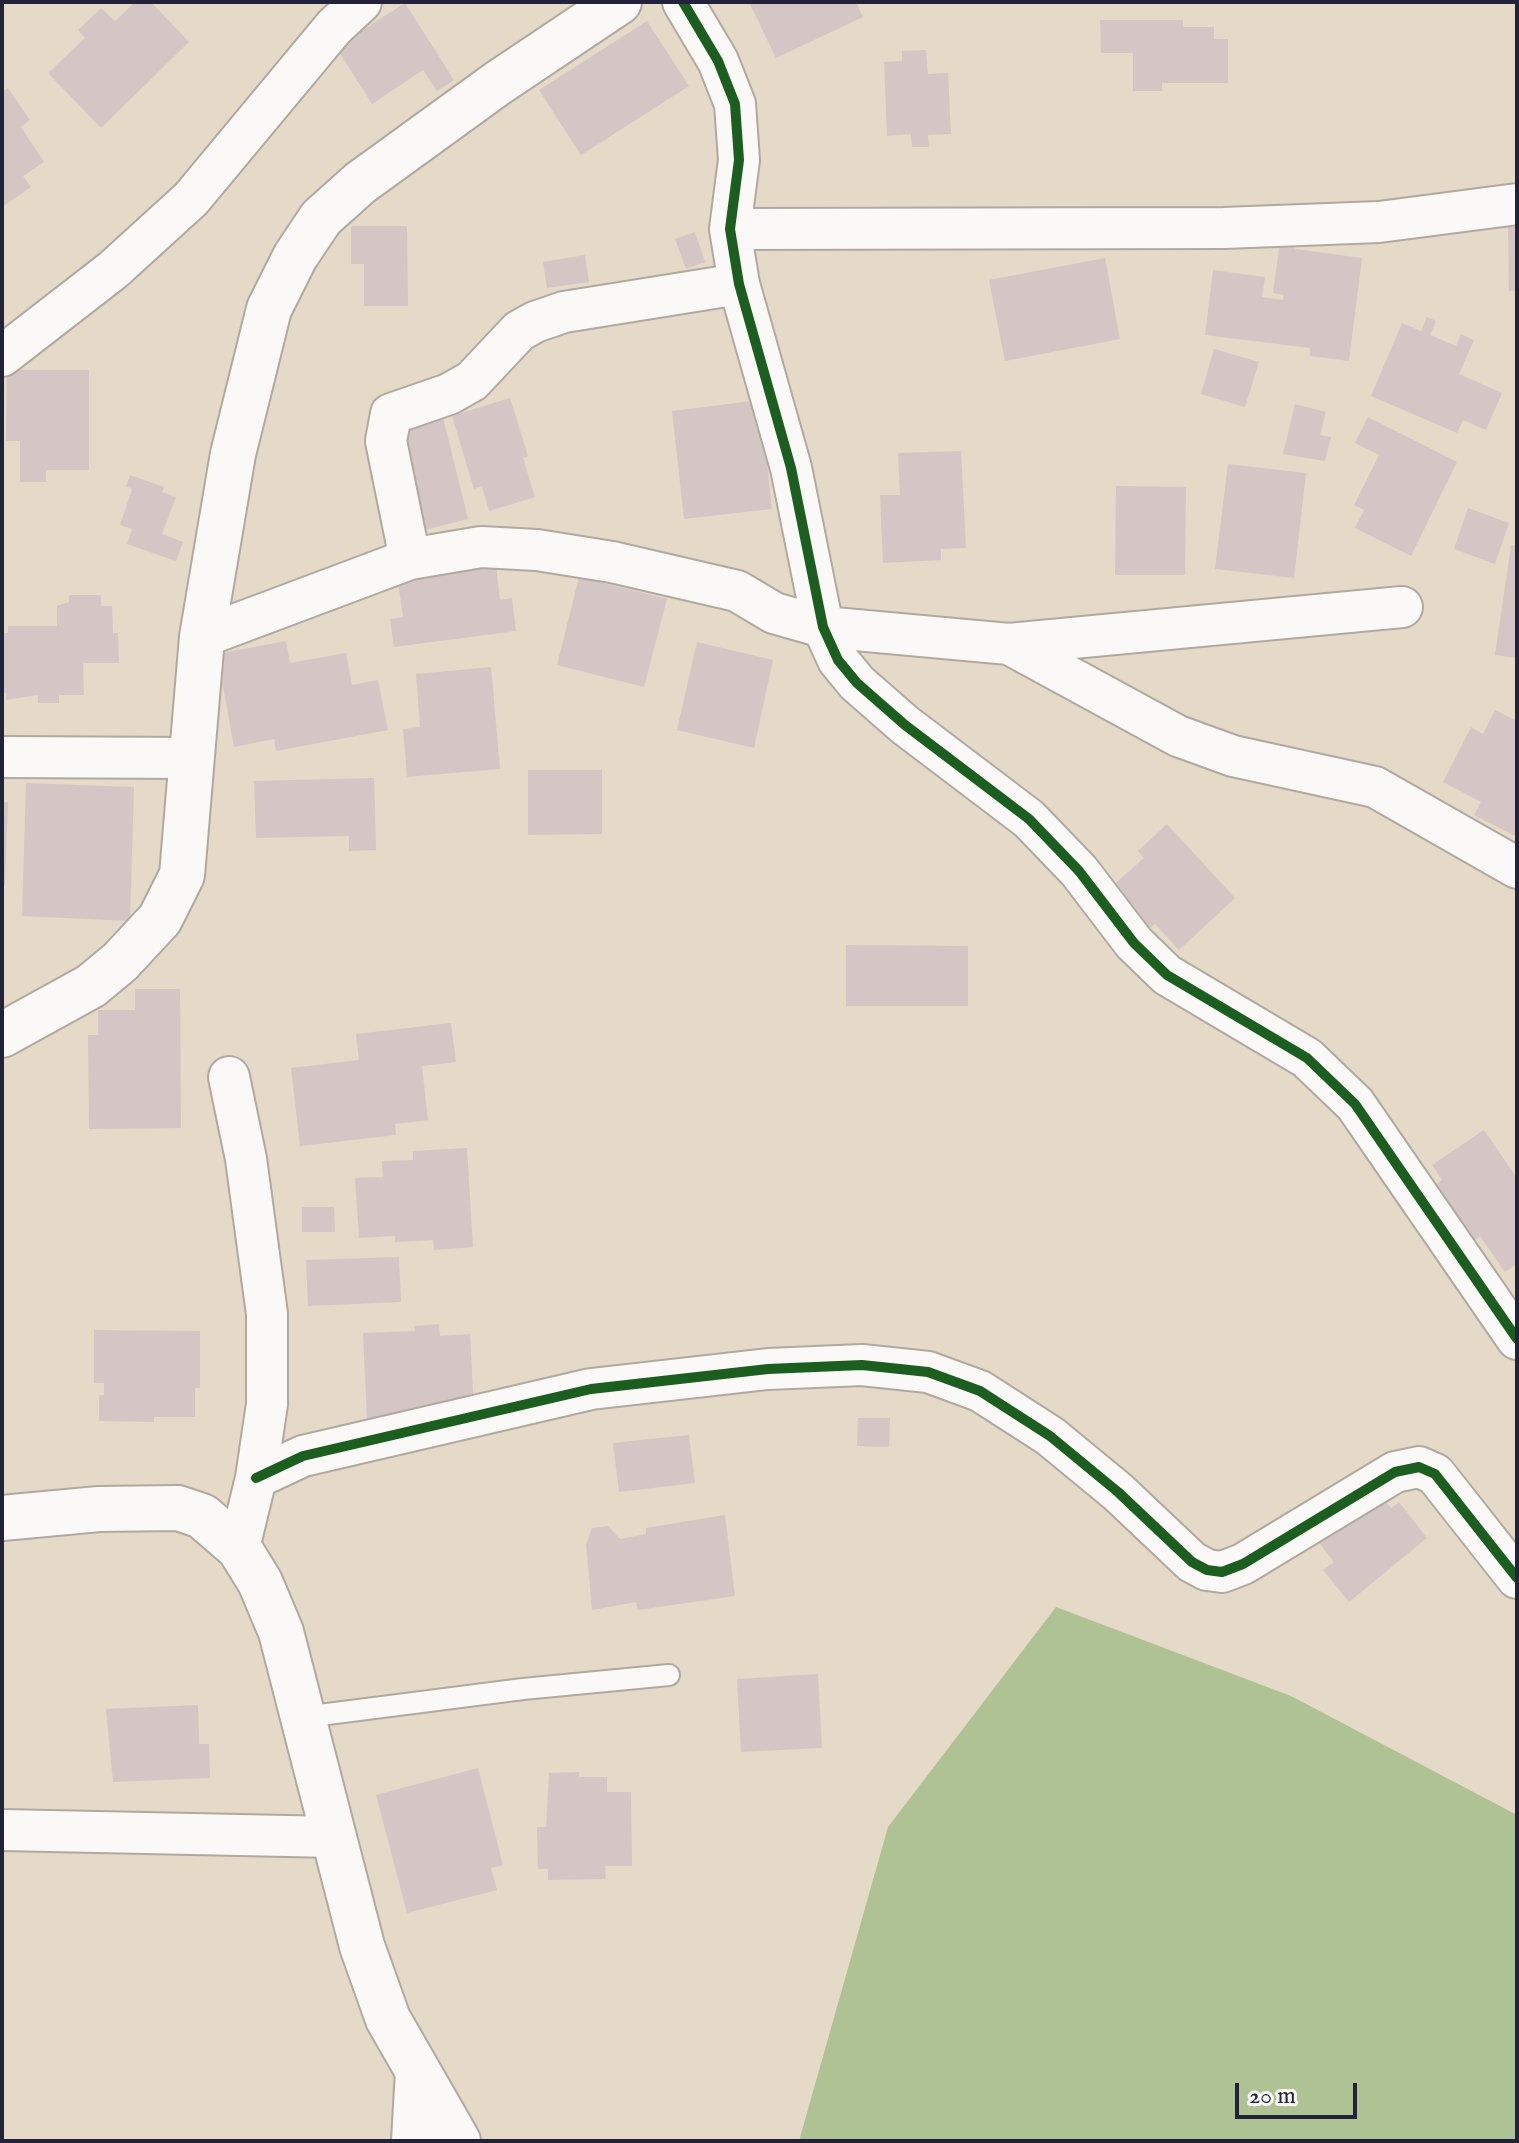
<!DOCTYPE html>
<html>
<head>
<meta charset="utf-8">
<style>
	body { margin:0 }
	#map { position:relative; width:1519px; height:2143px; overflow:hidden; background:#e5d9c8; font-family:"IM FELL English",serif }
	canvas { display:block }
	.frame { position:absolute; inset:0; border:4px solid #22223b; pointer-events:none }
	.scale { position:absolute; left:1235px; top:2083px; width:122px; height:36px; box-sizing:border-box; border:4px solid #22223b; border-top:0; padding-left:10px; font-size:24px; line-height:28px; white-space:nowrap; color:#22223b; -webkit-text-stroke:6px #f6f6f2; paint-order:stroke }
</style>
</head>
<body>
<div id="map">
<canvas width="1519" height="2143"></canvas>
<div class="frame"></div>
<div class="scale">20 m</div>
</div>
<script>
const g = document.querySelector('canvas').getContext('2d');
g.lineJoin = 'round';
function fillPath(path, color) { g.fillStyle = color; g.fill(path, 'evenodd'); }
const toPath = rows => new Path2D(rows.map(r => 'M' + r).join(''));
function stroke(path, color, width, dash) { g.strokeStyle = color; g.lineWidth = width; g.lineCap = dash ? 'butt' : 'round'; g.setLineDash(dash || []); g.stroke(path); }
fillPath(toPath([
	[1056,1607,1291,1696,1517,1815,1517,2141,799,2141,888,1827]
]), '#afc293');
fillPath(toPath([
	[135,2,151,2,189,42,101,128,48,73,85,38,78,30,101,8,115,21],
	[749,2,856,2,863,17,776,58],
	[405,3,454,80,437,91,423,70,372,104,336,47],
	[1100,20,1183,20,1183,27,1214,27,1214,39,1228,39,1228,83,1162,83,1162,91,1133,91,1133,53,1101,53],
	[647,21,689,86,581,155,539,90],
	[926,50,928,74,948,73,951,134,928,135,929,147,912,147,911,134,887,136,884,62,902,61,902,51],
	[8,88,30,120,21,127,44,162,23,176,31,187,2,207,2,92],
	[351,226,407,226,408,306,364,306,364,264,351,264],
	[1517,226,1517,290,1509,291,1508,227],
	[695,232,705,262,686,269,675,239],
	[1280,241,1295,242,1295,249,1362,258,1349,361,1310,356,1310,348,1205,335,1213,270,1265,277,1262,297,1283,300,1284,295,1273,293],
	[585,255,589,282,547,288,543,262],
	[1105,258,1120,339,1005,361,989,280],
	[1427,317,1436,321,1430,335,1456,346,1461,334,1474,340,1459,374,1502,393,1486,430,1463,420,1457,433,1371,396,1402,323,1421,331],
	[1214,349,1259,362,1245,407,1201,394],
	[7,370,89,370,89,470,46,470,46,482,20,482,20,441,6,441],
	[510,398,528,456,523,458,535,497,489,511,482,486,474,489,452,416],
	[760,400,772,509,684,519,672,411],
	[1295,404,1326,412,1320,435,1331,437,1325,461,1283,454],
	[443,417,468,519,421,531,395,429],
	[1368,417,1457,462,1411,556,1355,528,1364,510,1354,505,1379,455,1355,443],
	[961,451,966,548,941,549,941,560,883,563,880,495,900,495,898,453],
	[1228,464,1306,473,1294,578,1215,569],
	[130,475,164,487,162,492,176,497,162,534,183,542,176,561,127,544,132,529,120,525,132,489,126,486],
	[1116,486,1186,487,1185,575,1115,575],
	[1468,508,1509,523,1495,564,1454,549],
	[1511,545,1517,546,1517,658,1495,655],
	[496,564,500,600,512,598,516,631,394,647,390,619,403,617,397,575],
	[579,577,667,599,644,687,557,665],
	[69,595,101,595,101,606,112,606,113,633,118,633,119,663,83,663,84,695,59,695,59,703,38,703,38,695,6,700,6,693,2,693,2,633,8,633,8,626,57,626,57,606,69,602],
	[286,641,290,663,346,653,352,685,378,680,388,730,276,751,274,739,234,747,217,654],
	[697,642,773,660,754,748,677,730],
	[491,667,500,769,407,777,403,729,420,727,416,674],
	[1495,710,1517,721,1517,837,1474,815,1481,802,1443,782,1471,727,1483,734],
	[528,770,602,770,602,834,528,835],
	[374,778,376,850,349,851,349,836,256,838,254,781],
	[26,783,134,787,130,921,22,916],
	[2,802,8,802,5,885,2,885],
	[1167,824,1235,898,1179,950,1155,924,1148,930,1110,888,1144,858,1138,851],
	[846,945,968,946,968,1006,846,1006],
	[135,989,180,989,181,1128,89,1129,88,1035,98,1035,98,1010,135,1010],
	[451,1023,456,1062,422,1066,428,1120,395,1124,396,1135,300,1146,291,1068,359,1060,356,1034],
	[1484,1130,1517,1178,1517,1264,1505,1272,1480,1236,1474,1241,1436,1185,1442,1180,1432,1165],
	[467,1148,473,1247,434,1250,433,1240,395,1242,395,1236,359,1238,355,1178,383,1177,382,1161,413,1160,413,1151],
	[302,1207,334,1207,335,1232,302,1232],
	[399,1257,401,1302,308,1306,306,1260],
	[439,1324,440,1336,470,1334,474,1410,367,1420,363,1333,415,1331,414,1326],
	[94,1330,200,1331,200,1388,195,1388,195,1417,154,1417,154,1422,99,1421,99,1395,104,1395,104,1383,94,1383],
	[858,1418,890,1418,889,1447,857,1446],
	[689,1435,695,1483,619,1492,613,1443],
	[1379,1494,1391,1508,1399,1502,1427,1538,1349,1602,1323,1570,1334,1562,1319,1543],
	[725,1515,735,1596,638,1610,636,1602,592,1610,586,1545,592,1528,608,1526,620,1539,646,1534,646,1528],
	[818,1674,822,1748,741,1752,737,1679],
	[198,1705,199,1744,209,1744,210,1778,113,1782,106,1709],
	[478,1768,503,1865,491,1868,497,1890,407,1913,376,1795],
	[579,1772,579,1777,607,1777,607,1792,631,1792,632,1866,605,1866,606,1879,548,1880,548,1869,538,1869,537,1827,546,1827,549,1773]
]), '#d4c6c4');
const lane = toPath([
	[304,1717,523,1689,669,1675]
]);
const street = toPath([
	[683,2,718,61,735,104,739,160,730,229,739,284,791,468,823,627,838,660,857,683,905,725,1029,819,1079,871,1134,943,1167,975,1307,1058,1355,1104,1517,1339],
	[730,229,1224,228,1379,222,1517,204],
	[2,356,113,270,191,199,334,27,361,2],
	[410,559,386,441,391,414,449,394,472,381,519,331,535,322,564,312,739,284],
	[202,637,410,559,481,547,537,550,612,562,737,591,774,613,823,627,1009,644,1178,736,1233,756,1375,787,1517,868],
	[1009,644,1402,607],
	[2,757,191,758],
	[229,1077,246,1159,267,1314,267,1404,256,1478,239,1548],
	[256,1478,303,1456,591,1389,768,1369,862,1365,928,1372,980,1391,1050,1436,1118,1492,1192,1562,1207,1570,1222,1572,1243,1564,1395,1472,1419,1467,1435,1474,1517,1578],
	[2,1830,335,1837],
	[412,2141,416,2070]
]);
const secondary = toPath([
	[2,1035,91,986,120,962,160,919,182,875,202,637,233,454,269,309,295,257,321,218,360,183,498,83,619,2],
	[2,1518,99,1509,178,1508,202,1516,239,1548,260,1582,281,1632,362,1946,388,2019,458,2141]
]);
stroke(lane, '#b0a9a0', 24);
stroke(street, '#b0a9a0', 44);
stroke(secondary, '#b0a9a0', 48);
stroke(lane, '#fbf9f7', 20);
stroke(street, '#fbf9f7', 40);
stroke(secondary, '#fbf9f7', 44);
stroke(toPath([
	[683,2,718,61,735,104,739,160,730,229,739,284,791,468,823,627,838,660,857,683,905,725,1029,819,1079,871,1134,943,1167,975,1307,1058,1355,1104,1517,1339],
	[256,1478,303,1456,591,1389,768,1369,862,1365,928,1372,980,1391,1050,1436,1118,1492,1192,1562,1207,1570,1222,1572,1243,1564,1395,1472,1419,1467,1435,1474,1517,1578]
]), '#1b5e20', 10);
</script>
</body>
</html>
